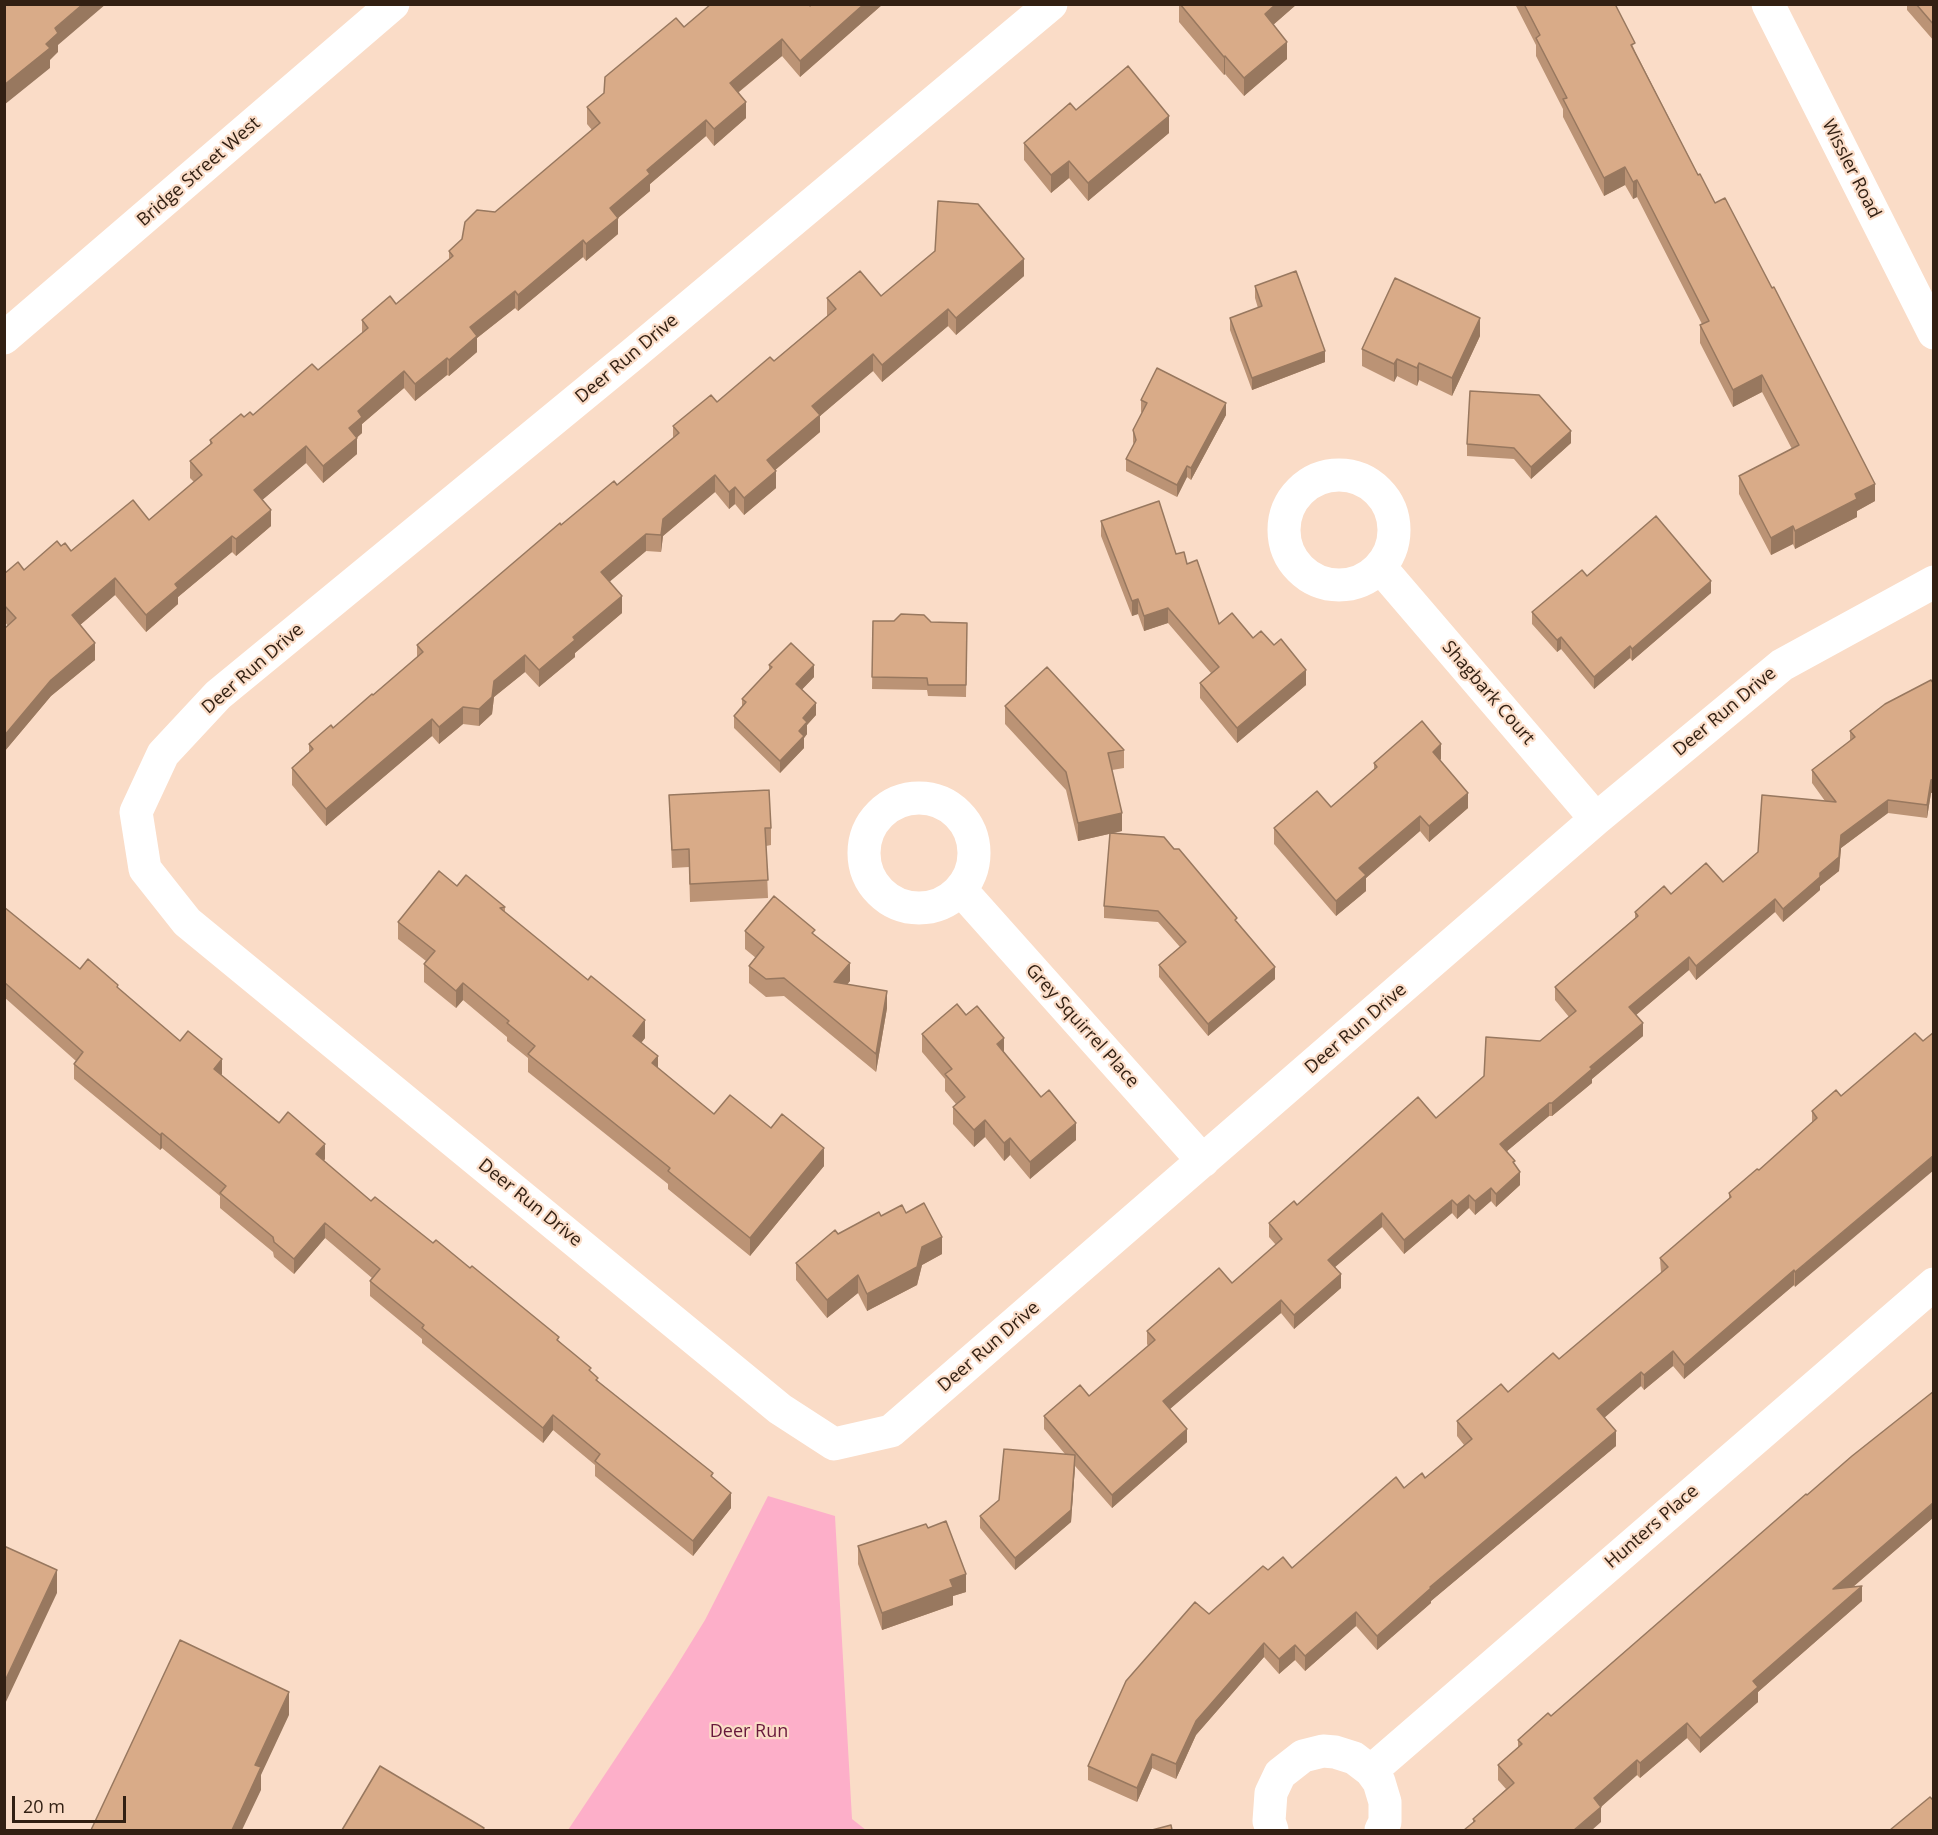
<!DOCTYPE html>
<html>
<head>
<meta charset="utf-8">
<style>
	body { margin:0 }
	#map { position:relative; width:1938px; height:1835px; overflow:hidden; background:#fadcc7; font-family:"Open Sans",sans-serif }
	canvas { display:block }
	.frame { position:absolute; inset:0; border:6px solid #322013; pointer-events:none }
	.scale { position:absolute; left:12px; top:1796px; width:114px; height:27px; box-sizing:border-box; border:3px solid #322013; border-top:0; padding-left:8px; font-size:18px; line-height:21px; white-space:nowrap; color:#322013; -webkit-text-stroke:4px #fadcc7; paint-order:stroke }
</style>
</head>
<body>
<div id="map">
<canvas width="1938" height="1835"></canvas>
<div class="frame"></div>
<div class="scale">20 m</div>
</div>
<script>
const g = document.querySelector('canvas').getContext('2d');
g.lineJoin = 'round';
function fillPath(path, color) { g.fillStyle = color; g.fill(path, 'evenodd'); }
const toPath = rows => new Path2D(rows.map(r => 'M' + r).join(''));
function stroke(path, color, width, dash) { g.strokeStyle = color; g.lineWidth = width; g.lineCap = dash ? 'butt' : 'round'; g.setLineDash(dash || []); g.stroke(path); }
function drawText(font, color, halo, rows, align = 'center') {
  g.font = font + ' "Open Sans",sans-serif'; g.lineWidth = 4.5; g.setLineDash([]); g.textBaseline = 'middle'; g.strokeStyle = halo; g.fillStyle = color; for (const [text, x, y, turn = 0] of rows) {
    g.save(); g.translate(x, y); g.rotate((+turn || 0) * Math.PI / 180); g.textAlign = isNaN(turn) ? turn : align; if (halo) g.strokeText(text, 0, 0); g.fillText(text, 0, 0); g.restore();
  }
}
fillPath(toPath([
	[768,1496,835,1516,852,1819,866,1830,568,1830,671,1675,705,1620]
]), '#fdafc9');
stroke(toPath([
	[1051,4,633,354,218,695,163,754,136,812,145,869,187,922,780,1409,834,1444,891,1431,1596,819,1782,665,1934,582],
	[1768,4,1934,333],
	'1284 530a55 55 0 1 1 110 0a55 55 0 1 1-110 0Z',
	[1380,567,1596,819],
	'864 853a55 55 0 1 1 110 0a55 55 0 1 1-110 0Z',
	[961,890,1203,1161],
	[1371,1771,1934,1284],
	[1272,1830,1269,1821,1271,1793,1280,1774,1303,1756,1323,1751,1335,1752,1354,1758,1371,1771,1379,1782,1385,1802,1385,1822,1381,1830]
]), '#fff', 33);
stroke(toPath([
	[4,338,393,4]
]), '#fff', 33);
fillPath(toPath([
	[810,4,883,4,800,77,782,56,739,92,746,118,714,146,706,136,650,184,650,191,618,218,618,234,586,261,583,257,518,311,515,308,477,338,477,352,449,376,447,375,415,401,404,388,362,424,362,433,357,437,357,454,323,483,306,463,262,500,271,526,236,556,232,552,178,597,178,604,146,632,115,595,80,625,95,660,51,696,4,752,4,629,8,626,4,621,4,574,24,570,61,546,71,551,149,520,194,482,190,478,190,461,210,445,210,440,244,417,253,415,318,370,362,333,362,320,396,304,449,260,449,251,592,130,587,124,587,107,684,27,810,6],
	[1179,4,1297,4,1273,25,1287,59,1244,96,1225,74,1224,75,1179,22],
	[1515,4,1615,4,1635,51,1698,175,1715,203,1875,501,1857,511,1857,517,1795,549,1793,544,1771,555,1739,494,1739,476,1792,449,1762,392,1733,407,1700,343,1700,325,1702,324,1637,197,1633,199,1625,185,1604,196,1563,117,1563,109,1536,56,1536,45],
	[1907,4,1934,4,1934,41,1907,10],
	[1076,110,1169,133,1088,201,1069,178,1051,193,1024,160,1024,143],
	[1024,276,956,335,948,326,882,382,873,371,820,416,820,432,775,470,776,488,744,515,735,504,729,509,715,492,663,536,661,552,646,551,610,581,622,613,575,653,575,657,539,687,525,672,494,697,492,714,479,726,463,724,439,744,432,736,326,826,292,785,292,768,309,753,309,744,333,728,373,695,417,657,417,645,561,525,617,485,673,438,673,426,717,402,774,361,827,316,827,298,881,296],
	[1255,286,1325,362,1252,390,1230,330,1230,318,1258,308,1255,298],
	[1480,336,1452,396,1419,380,1417,386,1397,376,1394,382,1362,366,1362,349],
	[1141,400,1226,415,1191,480,1187,477,1177,497,1126,471,1126,459,1134,445,1133,442,1133,430,1142,413,1141,412],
	[1571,443,1531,479,1514,459,1467,456,1467,444],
	[1101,521,1176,554,1187,564,1219,624,1253,638,1306,685,1237,743,1200,698,1200,683,1211,673,1168,623,1144,631,1138,614,1132,616,1101,536],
	[1587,576,1711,593,1632,661,1630,658,1594,689,1561,649,1557,652,1532,624,1532,612],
	[873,621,967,623,966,697,928,696,927,690,872,689],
	[769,665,814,677,802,689,816,715,807,725,807,734,804,738,804,748,780,773,734,728,734,716,742,707,742,699,769,670],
	[1934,684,1934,792,1931,793,1927,818,1888,813,1841,848,1839,871,1820,886,1820,890,1783,922,1775,912,1696,980,1689,970,1636,1015,1643,1036,1592,1079,1592,1083,1552,1116,1549,1116,1507,1151,1515,1165,1520,1185,1496,1207,1491,1201,1475,1215,1469,1208,1457,1219,1452,1213,1404,1254,1382,1227,1335,1267,1341,1288,1294,1329,1281,1313,1170,1409,1187,1442,1112,1508,1075,1466,1071,1522,1015,1570,980,1528,980,1516,1065,1454,1044,1429,1044,1416,1089,1396,1148,1346,1147,1344,1147,1331,1232,1283,1276,1245,1269,1237,1269,1223,1436,1118,1540,1041,1569,1017,1555,1000,1555,987,1635,918,1635,912,1671,894,1723,882,1825,801,1812,783,1812,770,1850,741,1850,731],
	[1005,706,1124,750,1124,768,1112,770,1122,831,1078,841,1066,790,1005,724],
	[1441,759,1440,760,1468,808,1429,842,1420,831,1366,878,1366,891,1336,916,1274,844,1274,828,1331,807,1374,770,1374,763],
	[669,795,771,828,771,845,766,846,768,898,690,902,689,867,672,868],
	[1174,849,1275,979,1208,1036,1159,977,1159,965,1180,947,1158,922,1104,918,1104,906],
	[457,886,505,907,505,912,645,1038,641,1043,658,1068,714,1114,771,1128,824,1166,750,1256,668,1189,668,1184,528,1072,528,1058,507,1041,507,1037,463,1000,456,1008,424,982,424,964,426,961,398,939,398,922],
	[4,907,80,969,118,988,180,1041,222,1074,221,1075,325,1159,324,1161,371,1201,433,1243,559,1341,591,1372,598,1381,713,1478,731,1508,693,1556,595,1476,595,1465,553,1430,543,1443,422,1343,422,1339,370,1296,370,1281,372,1278,325,1238,294,1274,274,1257,273,1252,220,1208,220,1196,162,1148,160,1150,74,1079,74,1064,76,1061,4,997],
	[745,931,815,935,850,981,847,984,887,1008,876,1072,784,996,766,997,749,983,749,966,756,958,745,949],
	[966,1015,1004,1053,1076,1140,1030,1179,1010,1155,1004,1161,985,1137,974,1147,953,1124,953,1107,956,1104,945,1091,945,1079,922,1052,922,1034],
	[1836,1090,1795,1287,1794,1285,1684,1379,1673,1366,1644,1390,1641,1386,1604,1418,1616,1446,1431,1601,1431,1603,1377,1650,1356,1626,1305,1671,1295,1660,1279,1674,1264,1657,1196,1735,1176,1779,1152,1768,1137,1802,1088,1780,1088,1766,1209,1614,1268,1570,1292,1568,1404,1488,1425,1478,1464,1445,1457,1436,1457,1421,1508,1392,1559,1359,1661,1273,1660,1258,1729,1199,1729,1193,1759,1170,1812,1123,1812,1111],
	[906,1213,942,1254,922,1265,917,1285,867,1311,858,1293,827,1318,796,1280,796,1263,838,1234,881,1216],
	[1807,1495,1934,1517,1853,1587,1862,1601,1758,1692,1758,1702,1700,1753,1687,1738,1640,1778,1637,1775,1601,1807,1601,1822,1473,1823,1473,1819,1506,1789,1498,1780,1498,1765,1518,1747,1518,1740,1551,1716],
	[928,1528,966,1592,953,1596,953,1605,882,1630,858,1564,858,1546]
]), '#bb9375');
fillPath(toPath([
	[83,4,106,4,58,45,58,52,50,60,50,68,4,105,4,85,46,44,55,28],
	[864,4,883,4,800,77,800,61],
	[1276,4,1297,4,1265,32,1265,14],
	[782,39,782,56,730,99,730,83],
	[1287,42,1287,59,1244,96,1244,78],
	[1225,56,1225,74,1224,75,1224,57],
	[746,102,746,118,714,146,714,129],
	[1169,116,1169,133,1088,201,1088,183],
	[706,120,706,136,650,184,650,191,618,218,618,234,586,261,586,244,610,208,647,170],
	[1069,161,1069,178,1051,193,1051,175],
	[1625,167,1625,185,1604,196,1604,178],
	[1637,180,1637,197,1633,199,1633,182],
	[583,240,583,257,518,311,518,295],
	[1024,259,1024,276,956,335,956,318],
	[515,291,515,308,477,338,477,352,449,376,449,360,470,327],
	[948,309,948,326,882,382,882,365],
	[1480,318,1480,336,1452,396,1452,378],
	[1325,351,1325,362,1252,390,1252,378],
	[873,354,873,371,820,416,820,432,767,477,767,460,812,406],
	[447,358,447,375,415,401,415,384],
	[1397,359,1397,376,1394,382,1394,364],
	[1419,363,1419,380,1417,386,1417,368],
	[404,371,404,388,362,424,362,433,349,445,349,428,358,411],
	[1762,375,1762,392,1733,407,1733,390],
	[1226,403,1226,415,1191,480,1191,468],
	[1571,431,1571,443,1531,479,1531,467],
	[357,438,357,454,323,483,323,466],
	[306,446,306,463,254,507,254,490],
	[1187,466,1187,477,1177,497,1177,485],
	[776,471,776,488,744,515,744,498],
	[715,475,715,492,663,536,661,552,661,535,663,519],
	[1875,484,1875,501,1857,511,1857,517,1795,549,1795,531,1855,494],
	[735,487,735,504,729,509,729,492],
	[271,510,271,526,236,556,236,539],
	[1793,526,1793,544,1771,555,1771,538],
	[646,534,646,551,601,589,601,572],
	[232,536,232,552,178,597,178,604,146,632,146,615,175,584],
	[115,578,115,595,72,632,72,615],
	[1711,581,1711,593,1632,661,1632,649],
	[622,596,622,613,575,653,575,657,539,687,539,670,573,637],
	[1138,599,1138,614,1132,616,1132,601],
	[1168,608,1168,623,1144,631,1144,616],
	[1561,637,1561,649,1557,652,1557,640],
	[95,643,95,660,51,696,4,752,4,736,51,680],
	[1630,646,1630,658,1594,689,1594,677],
	[525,655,525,672,494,697,492,714,479,726,479,709,494,681],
	[814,665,814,677,796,696,796,684],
	[1306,670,1306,685,1237,743,1237,728],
	[816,703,816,715,807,725,807,734,804,738,804,748,780,773,780,761,799,731,803,718],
	[463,707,463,724,439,744,439,727],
	[432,719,432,736,326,826,326,809],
	[1441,744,1441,759,1433,767,1433,752],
	[1934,779,1934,792,1931,793,1927,818,1927,805,1931,780],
	[1468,793,1468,808,1429,842,1429,826],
	[1888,800,1888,813,1841,848,1839,871,1820,886,1820,890,1783,922,1783,909,1820,873,1841,835],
	[1122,813,1122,831,1078,841,1078,823],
	[1420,816,1420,831,1366,878,1366,891,1336,916,1336,901,1359,868],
	[1775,899,1775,912,1696,980,1696,966],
	[1689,957,1689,970,1629,1021,1629,1007],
	[850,963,850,981,834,1000,834,982],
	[1275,967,1275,979,1208,1036,1208,1024],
	[463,983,463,1000,456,1008,456,991],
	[887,991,887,1008,876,1072,876,1054],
	[645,1020,645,1038,633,1053,633,1036],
	[1643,1023,1643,1036,1592,1079,1592,1083,1552,1116,1552,1103,1590,1067],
	[1004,1038,1004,1056,997,1044],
	[658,1056,658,1074,652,1063],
	[222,1059,222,1074,214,1084,214,1069],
	[1549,1103,1549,1116,1500,1157,1500,1144],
	[985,1120,985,1137,974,1147,974,1130],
	[1076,1123,1076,1140,1030,1179,1030,1162],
	[162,1133,162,1148,160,1150,160,1135],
	[1010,1138,1010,1155,1004,1161,1004,1143],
	[325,1144,325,1159,316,1170,316,1154],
	[824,1148,824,1166,750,1256,750,1238],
	[1934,1155,1934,1170,1795,1287,1795,1272],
	[1520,1172,1520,1185,1496,1207,1496,1194],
	[1491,1188,1491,1201,1475,1215,1475,1201],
	[1469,1195,1469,1208,1457,1219,1457,1205],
	[1452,1200,1452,1213,1404,1254,1404,1240],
	[1382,1213,1382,1227,1328,1273,1328,1260],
	[325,1223,325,1238,294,1274,294,1259],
	[942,1237,942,1254,922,1265,917,1285,867,1311,867,1294,922,1247],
	[1794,1270,1794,1285,1684,1379,1684,1365],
	[1341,1274,1341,1288,1294,1329,1294,1315],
	[858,1275,858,1293,827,1318,827,1300],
	[1281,1300,1281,1313,1163,1415,1163,1401],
	[1673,1351,1673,1366,1644,1390,1644,1375],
	[1641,1372,1641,1386,1597,1424,1597,1409],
	[553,1415,553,1430,543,1443,543,1428],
	[1187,1429,1187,1442,1112,1508,1112,1495],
	[1616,1431,1616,1446,1431,1601,1431,1603,1377,1650,1377,1636,1430,1587],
	[1075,1455,1075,1467,1071,1522,1015,1570,1015,1558],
	[731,1493,731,1508,693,1556,693,1541],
	[1934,1502,1934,1517,1833,1604,1833,1589],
	[57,1570,57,1593,4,1706,4,1683],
	[966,1574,966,1592,953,1596,953,1605,882,1630,882,1613,950,1580],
	[1862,1586,1862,1601,1758,1692,1758,1702,1700,1753,1700,1738,1753,1681],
	[1356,1612,1356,1626,1305,1671,1305,1656],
	[1264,1643,1264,1657,1196,1735,1176,1779,1176,1764,1196,1721],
	[1295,1645,1295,1660,1279,1674,1279,1659],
	[289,1692,289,1715,261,1775,261,1790,242,1830,232,1830,255,1765],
	[1687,1723,1687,1738,1640,1778,1640,1763],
	[1152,1754,1152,1768,1137,1802,1137,1788],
	[1637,1760,1637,1775,1594,1813,1594,1798],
	[1601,1807,1601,1822,1592,1830,1574,1830]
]), '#98785f');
const building = toPath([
	[4,4,83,4,55,28,58,33,46,44,50,48,4,85,4,4],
	[711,4,809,4,810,6,810,4,864,4,800,61,782,39,730,83,746,102,714,129,706,120,647,170,650,174,610,208,618,218,586,244,583,240,518,295,515,291,470,327,477,336,449,360,447,358,415,384,404,371,358,411,362,417,349,428,357,438,323,466,306,446,254,490,271,510,236,539,232,536,175,584,178,588,146,615,115,578,72,615,95,643,51,680,4,736,4,629,16,618,4,605,4,574,18,562,24,570,57,541,61,546,65,543,71,551,133,500,149,520,202,475,190,461,212,443,210,440,241,414,244,417,250,412,253,415,312,364,318,370,368,328,362,320,390,296,396,304,453,256,449,251,462,239,465,222,477,210,495,212,600,123,587,107,604,93,605,77,676,18,684,27,711,4],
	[1180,4,1276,4,1265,14,1287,42,1244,78,1225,56,1224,57,1180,4],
	[1524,4,1615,4,1635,43,1631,45,1698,175,1700,174,1715,203,1725,198,1772,288,1774,287,1875,484,1855,494,1857,499,1795,531,1793,526,1771,538,1739,476,1799,445,1762,375,1733,390,1700,325,1709,321,1637,180,1633,182,1625,167,1604,178,1563,99,1567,98,1536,38,1540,35,1524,4],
	[1916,4,1934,4,1934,25,1916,4],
	[1128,66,1169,116,1088,183,1069,161,1051,175,1024,143,1070,103,1076,110,1128,66],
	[938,201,978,204,1024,259,956,318,948,309,882,365,873,354,812,406,820,415,767,460,776,471,744,498,735,487,729,492,715,475,663,519,661,535,646,534,601,572,622,596,573,637,575,640,539,670,525,655,494,681,492,697,479,709,463,707,439,727,432,719,326,809,292,768,313,749,309,744,331,725,333,728,372,694,373,695,423,652,417,645,560,523,561,525,614,481,617,485,679,433,673,426,711,395,717,402,770,357,774,361,836,309,827,298,860,271,881,296,935,251,938,201],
	[1296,271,1325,351,1252,378,1230,318,1262,306,1255,286,1296,271],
	[1395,278,1480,318,1452,378,1419,363,1417,368,1397,359,1394,364,1362,349,1395,278],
	[1157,368,1226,403,1191,468,1187,466,1177,485,1126,459,1136,440,1133,430,1147,403,1141,400,1157,368],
	[1470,391,1539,395,1571,431,1531,467,1514,448,1467,444,1470,391],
	[1159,501,1176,554,1184,552,1187,564,1197,560,1219,624,1232,613,1253,638,1261,631,1274,645,1281,639,1306,670,1237,728,1200,683,1219,667,1168,608,1144,616,1138,599,1132,601,1101,521,1159,501],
	[1656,516,1711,581,1632,649,1630,646,1594,677,1561,637,1557,640,1532,612,1582,570,1587,576,1656,516],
	[901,614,924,615,931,622,967,623,966,685,928,685,927,678,872,677,873,621,894,621,901,614],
	[791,643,814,665,796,684,816,703,803,718,807,722,799,731,804,736,780,761,734,716,746,702,742,699,772,667,769,665,791,643],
	[1047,667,1124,750,1108,753,1122,813,1078,823,1066,772,1005,706,1047,667],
	[1931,680,1934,684,1934,779,1931,780,1927,805,1888,800,1841,835,1839,857,1820,873,1820,877,1783,909,1775,899,1696,966,1689,957,1629,1007,1643,1023,1590,1067,1592,1069,1552,1103,1549,1103,1500,1144,1515,1161,1513,1162,1520,1172,1496,1194,1491,1188,1475,1201,1469,1195,1457,1205,1452,1200,1404,1240,1382,1213,1328,1260,1341,1274,1294,1315,1281,1300,1163,1401,1187,1429,1112,1495,1044,1416,1080,1385,1089,1396,1155,1340,1147,1331,1219,1268,1232,1283,1282,1239,1269,1223,1294,1201,1297,1205,1418,1097,1436,1118,1484,1076,1486,1037,1540,1041,1576,1011,1555,987,1638,916,1635,912,1664,886,1671,894,1706,863,1723,882,1758,852,1762,795,1836,802,1812,770,1855,737,1850,731,1885,704,1931,680],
	[1422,721,1441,744,1433,752,1468,793,1429,826,1420,816,1359,868,1366,875,1336,901,1274,828,1317,791,1331,807,1377,767,1374,763,1422,721],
	[769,790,771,828,765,828,768,880,690,884,689,849,672,850,669,795,769,790],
	[1110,833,1164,837,1174,849,1179,849,1237,918,1235,920,1275,967,1208,1024,1159,965,1186,942,1158,911,1104,906,1110,833],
	[439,871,457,886,466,875,505,907,500,908,588,980,591,976,645,1020,633,1036,658,1056,652,1063,714,1114,730,1095,771,1128,782,1114,824,1148,750,1238,668,1171,670,1168,528,1054,535,1046,507,1023,509,1021,463,983,456,991,424,964,435,951,398,922,439,871],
	[774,896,815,930,812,933,850,963,834,982,887,991,876,1054,784,978,766,979,749,966,764,947,745,931,774,896],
	[4,907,80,969,88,959,118,985,117,987,180,1041,188,1031,222,1059,214,1069,279,1123,288,1112,325,1144,316,1154,371,1201,375,1197,433,1243,436,1240,470,1268,472,1266,559,1337,557,1340,591,1368,589,1370,598,1378,596,1380,713,1473,711,1476,731,1493,693,1541,595,1461,600,1454,553,1415,543,1428,422,1328,424,1325,370,1281,380,1269,325,1223,294,1259,274,1242,273,1237,220,1193,226,1186,162,1133,160,1135,74,1064,83,1052,4,982,4,907],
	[957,1004,966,1015,977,1006,1004,1038,997,1044,1041,1097,1049,1090,1076,1123,1030,1162,1010,1138,1004,1143,985,1120,974,1130,953,1107,965,1097,945,1074,952,1069,922,1034,957,1004],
	[1934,1032,1934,1155,1795,1272,1794,1270,1684,1365,1673,1351,1644,1375,1641,1372,1597,1409,1616,1431,1430,1587,1431,1588,1377,1636,1356,1612,1305,1656,1295,1645,1279,1659,1264,1643,1196,1721,1176,1764,1152,1754,1137,1788,1088,1766,1126,1681,1195,1602,1209,1614,1263,1566,1268,1570,1283,1557,1292,1568,1396,1477,1404,1488,1422,1473,1425,1478,1472,1439,1457,1421,1501,1384,1508,1392,1553,1353,1559,1359,1668,1267,1660,1258,1731,1197,1729,1193,1757,1169,1759,1170,1817,1118,1812,1111,1836,1090,1841,1096,1915,1033,1923,1041,1934,1032],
	[924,1203,942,1237,922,1247,917,1267,867,1294,858,1275,827,1300,796,1263,835,1230,838,1234,879,1212,881,1216,902,1205,906,1213,924,1203],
	[1934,1391,1934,1502,1833,1589,1862,1586,1753,1681,1758,1687,1700,1738,1687,1723,1640,1763,1637,1760,1594,1798,1601,1807,1574,1830,1464,1830,1475,1821,1473,1819,1514,1783,1498,1765,1522,1744,1518,1740,1548,1713,1551,1716,1806,1494,1807,1495,1852,1456,1934,1391],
	[1004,1449,1075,1455,1071,1510,1015,1558,980,1516,999,1500,1004,1449],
	[946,1521,966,1574,950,1580,953,1587,882,1613,858,1546,926,1524,928,1528,946,1521],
	[4,1546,57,1570,4,1683,4,1546],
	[180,1640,289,1692,255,1765,261,1767,232,1830,91,1830,180,1640],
	[380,1766,484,1828,483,1830,342,1830,380,1766],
	[1930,1797,1934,1801,1934,1830,1890,1830,1930,1797],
	[1171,1825,1172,1830,1152,1830,1171,1825]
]);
fillPath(building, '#d9ab88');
stroke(building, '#98785f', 1.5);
drawText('18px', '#322013', '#fadcc7', [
	["Wissler Road",1851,169,63],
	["Bridge Street West",199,172,-41],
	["Deer Run Drive",627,359,-40],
	["Deer Run Drive",253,669,-41],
	["Shagbark Court",1488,693,49],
	["Deer Run Drive",1725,712,-40],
	["Grey Squirrel Place",1082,1026,48],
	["Deer Run Drive",1356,1029,-41],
	["Deer Run Drive",530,1203,39],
	["Deer Run Drive",989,1347,-41],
	["Hunters Place",1652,1527,-41]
]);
drawText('18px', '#67183b', '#fadcc7', [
	["Deer Run",749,1732]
]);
</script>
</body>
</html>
